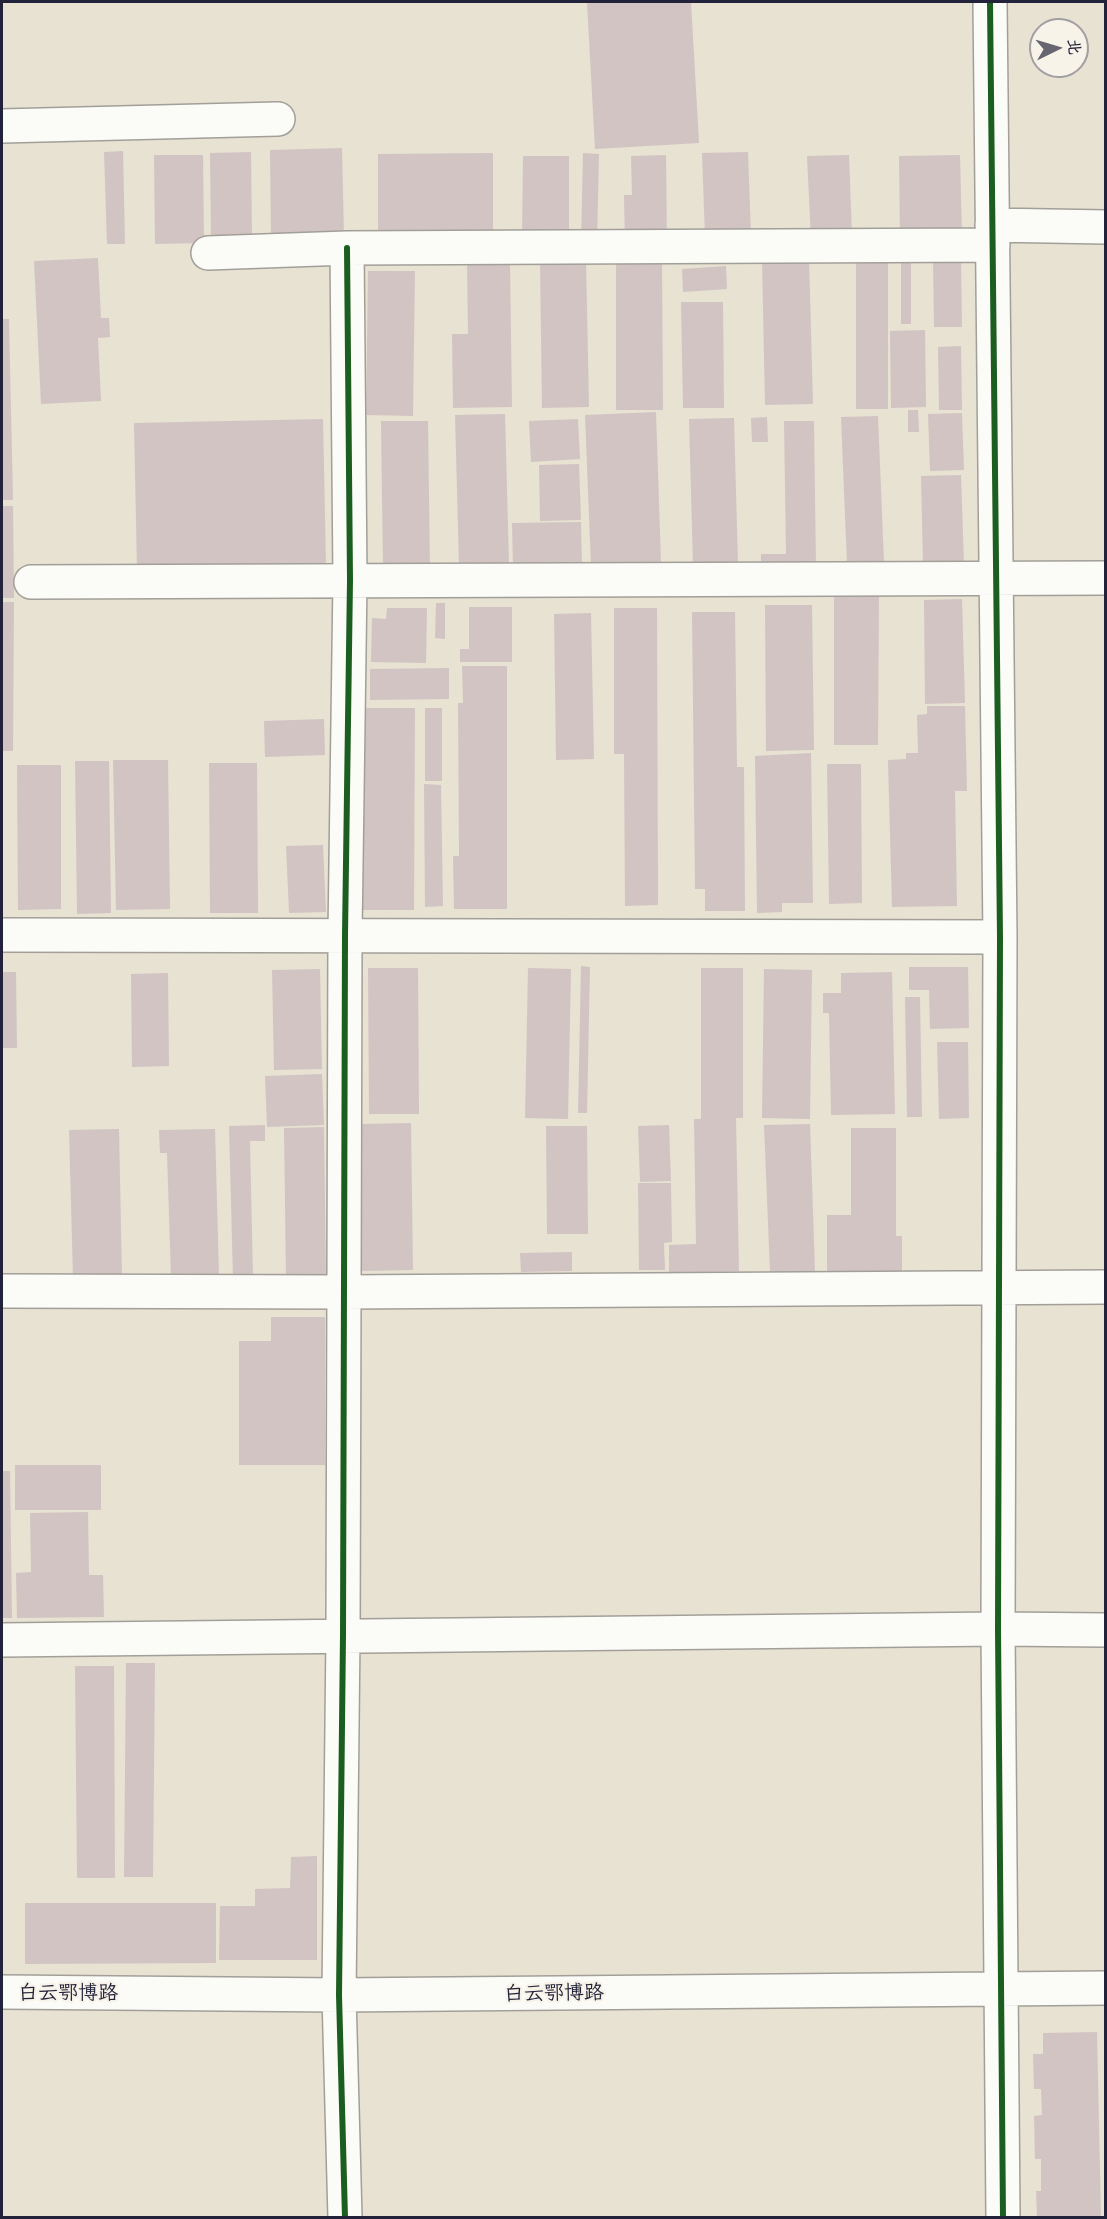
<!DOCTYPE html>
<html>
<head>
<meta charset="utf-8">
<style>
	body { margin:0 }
	#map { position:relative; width:1107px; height:2219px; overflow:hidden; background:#e7e2d2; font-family:Mali,"LXGW WenKai TC",sans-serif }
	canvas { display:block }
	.frame { position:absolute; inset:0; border:3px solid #22223b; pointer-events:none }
	.north { position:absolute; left:1029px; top:18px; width:60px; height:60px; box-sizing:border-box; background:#f7f3e8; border:2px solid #a29fa3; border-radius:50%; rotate:85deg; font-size:16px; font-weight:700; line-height:24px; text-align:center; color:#22223b }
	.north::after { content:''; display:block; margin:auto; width:21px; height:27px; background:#676570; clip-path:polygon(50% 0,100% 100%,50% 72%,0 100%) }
</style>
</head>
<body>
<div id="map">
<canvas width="1107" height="2219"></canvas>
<div class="frame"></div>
<div class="north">北</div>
</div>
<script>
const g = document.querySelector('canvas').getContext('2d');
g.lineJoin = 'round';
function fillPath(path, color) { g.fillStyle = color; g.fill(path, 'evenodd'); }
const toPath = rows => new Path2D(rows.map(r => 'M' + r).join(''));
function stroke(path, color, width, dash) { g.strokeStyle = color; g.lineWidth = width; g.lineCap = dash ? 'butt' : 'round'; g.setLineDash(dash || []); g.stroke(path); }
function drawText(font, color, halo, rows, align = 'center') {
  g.font = font + ' Mali,"LXGW WenKai TC",sans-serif'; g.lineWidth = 4.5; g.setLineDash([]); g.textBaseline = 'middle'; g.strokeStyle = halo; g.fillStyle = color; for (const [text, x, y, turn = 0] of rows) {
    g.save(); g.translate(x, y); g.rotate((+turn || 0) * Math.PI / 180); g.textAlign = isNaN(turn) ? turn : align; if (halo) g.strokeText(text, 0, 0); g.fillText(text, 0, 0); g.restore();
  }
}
fillPath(toPath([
	[587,2,691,2,699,143,595,149],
	[342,148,344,239,271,240,270,150],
	[123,151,125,244,107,244,104,152],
	[251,152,252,240,211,240,210,153],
	[748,152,751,236,705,237,702,153],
	[493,153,493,241,378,242,378,154],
	[583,153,599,154,597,243,581,243],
	[154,155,203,155,204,243,155,244],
	[666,155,667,245,625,245,624,195,632,195,631,156],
	[849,155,852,236,811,238,807,156],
	[960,155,962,237,900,238,899,156],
	[523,156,569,156,569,243,522,243],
	[98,258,101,318,109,318,110,337,98,338,101,401,41,404,34,261],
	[586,259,589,407,542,408,540,260],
	[809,259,813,404,765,405,762,260],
	[933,259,961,259,962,327,934,327],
	[901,261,911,261,911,324,901,324],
	[467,262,510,262,512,407,453,408,452,334,468,334],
	[662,262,663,410,616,410,616,263],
	[856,262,888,262,888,409,856,409],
	[726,266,727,289,683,292,682,269],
	[368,271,415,271,413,416,366,415],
	[681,302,723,302,724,408,683,408],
	[2,319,9,319,13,500,2,500],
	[925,330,926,407,891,408,890,331],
	[961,346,962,410,939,410,938,347],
	[908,410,918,410,919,432,908,432],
	[656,412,661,564,591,566,585,415],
	[962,413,964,470,930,471,928,414],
	[505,414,509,564,459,565,455,415],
	[878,416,884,563,847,564,841,417],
	[767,417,768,442,752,442,751,418],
	[734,418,738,565,693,566,689,419],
	[323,419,326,566,137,569,134,423],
	[578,419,580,459,531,462,529,421],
	[381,421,428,421,430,569,383,569],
	[784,421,814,421,816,568,761,569,761,554,786,554],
	[579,464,581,520,540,521,539,465],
	[961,475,964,564,923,565,921,476],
	[2,506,13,506,14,598,2,598],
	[581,522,582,567,513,568,512,523],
	[834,596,879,596,878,745,834,745],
	[962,599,965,703,925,704,924,600],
	[2,602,14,602,13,751,2,751],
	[436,603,445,603,445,639,435,638],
	[765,605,812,605,814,750,766,751],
	[469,607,512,607,512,662,460,662,460,649,469,649],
	[387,608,427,608,426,663,371,662,372,618,386,619],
	[614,608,657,608,658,905,625,906,624,754,614,754],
	[692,612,735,612,737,767,744,767,745,911,705,911,705,889,695,889],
	[591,613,594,759,556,760,554,614],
	[462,666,507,666,507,909,454,909,453,856,459,856,458,703,463,703],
	[449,668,449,699,370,700,370,669],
	[927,706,965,706,967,791,955,791,957,906,892,907,888,760,906,759,906,753,918,753,917,715,927,714],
	[363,708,415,708,414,910,362,910],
	[425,708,442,708,442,781,425,781],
	[324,719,325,755,265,757,264,721],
	[811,753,813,903,782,903,782,912,757,913,755,756],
	[113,760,168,760,170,909,116,910],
	[75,761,109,761,111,913,77,914],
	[209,763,257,763,258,913,210,913],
	[827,764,861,764,862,903,829,904],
	[17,765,61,765,61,909,18,910],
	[424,784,441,785,443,906,425,907],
	[323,845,326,912,289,913,286,846],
	[581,966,590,967,587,1113,578,1113],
	[909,967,968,967,969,1028,930,1029,929,990,909,990],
	[368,968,418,968,419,1114,369,1114],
	[528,968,571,969,568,1119,525,1118],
	[701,968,743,968,743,1118,736,1118,739,1271,669,1273,669,1245,696,1244,694,1119,701,1119],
	[320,969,322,1069,274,1070,272,970],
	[764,969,812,970,810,1119,762,1118],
	[2,972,16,972,17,1048,2,1048],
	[892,972,895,1114,831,1115,829,1013,823,1013,823,993,841,993,841,973],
	[168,973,169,1066,132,1067,131,974],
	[905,997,920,997,922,1117,907,1117],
	[937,1042,968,1042,969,1118,939,1119],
	[322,1074,324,1125,267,1127,265,1076],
	[411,1123,413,1270,361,1271,360,1124],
	[810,1124,815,1271,770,1272,764,1125],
	[265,1125,265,1141,250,1141,253,1278,233,1279,229,1126],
	[669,1125,671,1181,640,1182,638,1126],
	[546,1126,587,1126,588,1234,547,1234],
	[324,1127,326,1279,286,1279,284,1128],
	[851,1128,896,1128,896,1236,902,1236,902,1273,827,1273,827,1215,851,1215],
	[119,1129,122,1277,73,1278,69,1130],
	[215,1129,219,1276,171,1277,167,1153,160,1153,159,1130],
	[638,1183,671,1183,672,1242,664,1243,665,1270,639,1270],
	[572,1252,572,1271,521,1272,520,1253],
	[271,1317,325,1317,325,1465,239,1465,239,1341,271,1341],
	[15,1465,101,1465,101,1510,15,1510],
	[2,1471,10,1471,12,1618,2,1618],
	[88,1512,89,1575,103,1575,104,1617,17,1618,16,1573,31,1572,30,1513],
	[126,1663,155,1663,153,1877,124,1877],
	[75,1666,114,1666,115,1878,77,1878],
	[317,1856,317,1960,219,1960,220,1906,255,1906,255,1889,290,1888,291,1857],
	[25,1903,216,1903,216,1963,25,1964],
	[1097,2032,1101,2218,1037,2218,1036,2191,1041,2191,1041,2159,1035,2159,1034,2116,1042,2115,1041,2089,1034,2089,1033,2054,1043,2054,1043,2033]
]), '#d2c4c3');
const minor = toPath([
	[990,2,1000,937,998,1629,1003,2218],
	[2,126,278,119],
	[992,225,1106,227],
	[208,253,347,248,993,245],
	[31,582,1106,578],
	[2,935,1000,937],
	[2,1291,343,1292,1106,1287],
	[2,1640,998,1629,1106,1630],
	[2,1992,339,1995,1106,1988],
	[345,2218,339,1995,343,1635,345,934,350,580,347,248]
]);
stroke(minor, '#a29f99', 36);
stroke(minor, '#fbfbf8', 33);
stroke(toPath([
	[990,2,1000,937,998,1629,1003,2218],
	[345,2218,339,1995,343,1635,345,934,350,580,347,248]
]), '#1b5e20', 6);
drawText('20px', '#22223b', '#f7f3e8', [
	["白云鄂博路",68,1993],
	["白云鄂博路",554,1993,-1]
]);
</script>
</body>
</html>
